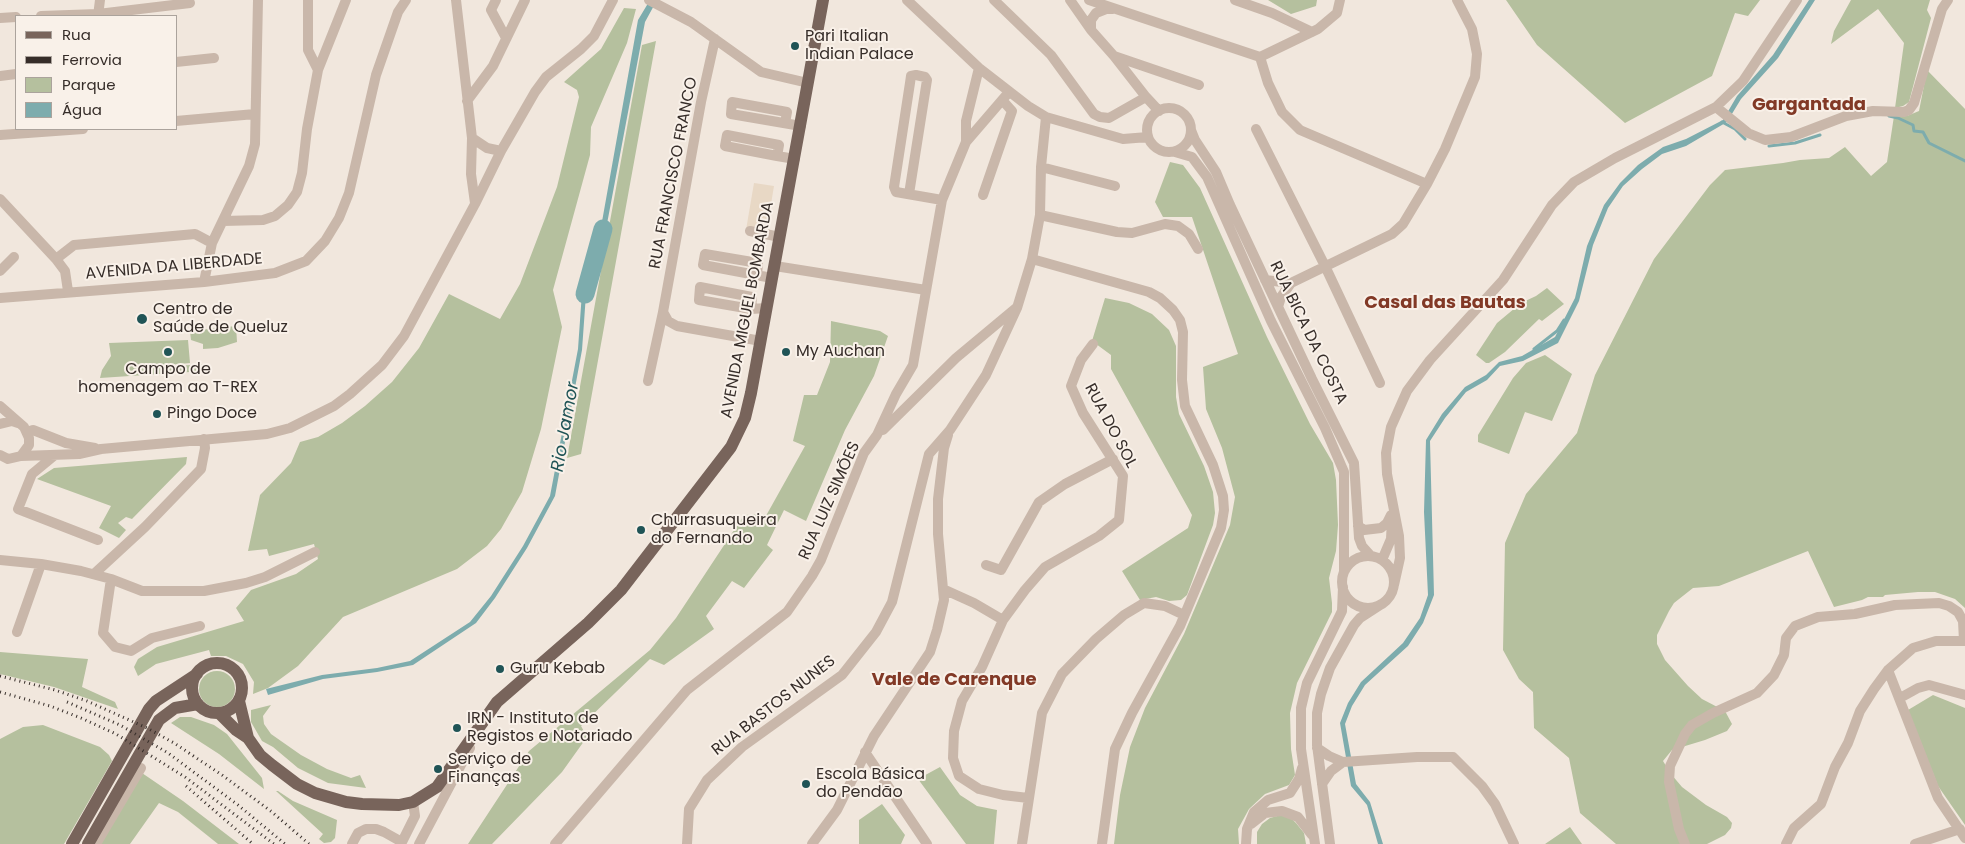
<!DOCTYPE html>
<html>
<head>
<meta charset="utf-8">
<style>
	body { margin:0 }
	#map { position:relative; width:1965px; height:844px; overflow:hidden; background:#f1e7dd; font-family:Poppins,sans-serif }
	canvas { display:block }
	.legend { position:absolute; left:15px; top:15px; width:162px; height:115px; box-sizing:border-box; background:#f9f1e9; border:1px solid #aba39c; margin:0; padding:6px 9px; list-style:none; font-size:15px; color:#362d29 }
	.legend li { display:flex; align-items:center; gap:10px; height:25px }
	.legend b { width:25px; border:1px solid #aba39c }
</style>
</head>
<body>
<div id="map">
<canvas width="1965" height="844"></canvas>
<ul class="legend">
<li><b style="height:6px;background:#78645b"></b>Rua</li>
<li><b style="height:6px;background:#362d29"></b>Ferrovia</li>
<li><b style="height:14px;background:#b5c09e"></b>Parque</li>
<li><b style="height:14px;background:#7dacad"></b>Água</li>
</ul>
</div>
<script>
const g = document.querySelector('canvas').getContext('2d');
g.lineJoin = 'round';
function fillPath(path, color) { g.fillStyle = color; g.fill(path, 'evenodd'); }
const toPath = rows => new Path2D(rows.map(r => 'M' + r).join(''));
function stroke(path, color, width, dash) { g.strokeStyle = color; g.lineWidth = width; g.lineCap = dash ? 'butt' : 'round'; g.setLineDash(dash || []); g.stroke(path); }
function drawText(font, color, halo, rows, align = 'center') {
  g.font = font + ' Poppins,sans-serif'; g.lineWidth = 4; g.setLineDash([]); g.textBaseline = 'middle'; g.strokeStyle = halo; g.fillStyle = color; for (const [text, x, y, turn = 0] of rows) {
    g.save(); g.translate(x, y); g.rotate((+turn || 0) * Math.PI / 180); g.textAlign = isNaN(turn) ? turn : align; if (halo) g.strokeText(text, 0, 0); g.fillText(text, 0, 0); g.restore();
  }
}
fillPath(toPath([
	[1268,0,1317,0,1316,6,1291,14],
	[1506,0,1760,0,1748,16,1735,13,1712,76,1625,123,1537,45],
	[1851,0,1930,0,1927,10,1931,18,1909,102,1903,106,1895,108,1904,43,1878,9,1831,44,1834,31],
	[624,8,636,9,627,43,591,127,590,155,553,290,562,327,541,429,522,492,501,529,487,546,457,569,343,617,298,666,268,688,253,694,254,682,243,664,226,656,211,656,209,650,156,664,138,676,134,667,138,659,157,647,244,621,236,608,251,590,296,574,318,559,314,544,269,556,267,549,248,551,260,495,291,463,300,442,318,437,342,423,365,406,392,382,419,348,449,294,500,319,520,284,557,187,579,97,577,90,564,82,601,49],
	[656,41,581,454,567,458,642,45],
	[1927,70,1965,109,1965,608,1955,599,1935,592,1918,592,1885,595,1883,597,1868,597,1862,600,1834,607,1808,551,1719,586,1693,588,1674,603,1669,611,1657,635,1657,644,1665,660,1688,686,1702,699,1725,711,1732,724,1727,731,1705,740,1672,750,1663,761,1671,774,1682,787,1706,805,1727,817,1732,823,1731,828,1725,835,1707,844,1616,844,1580,813,1569,758,1534,728,1533,692,1519,679,1503,650,1505,543,1526,494,1577,433,1595,375,1654,259,1710,185,1725,170,1783,163,1800,160,1829,158,1845,147,1871,176,1887,162,1894,116,1907,116,1919,111],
	[1170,162,1183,165,1200,188,1267,337,1310,424,1333,463,1336,480,1338,525,1336,551,1329,578,1332,603,1332,612,1297,683,1290,713,1291,749,1295,775,1289,785,1265,794,1249,809,1238,829,1239,844,1114,844,1120,795,1130,747,1145,708,1184,634,1230,525,1235,497,1222,448,1206,409,1203,367,1238,354,1192,217,1163,217,1155,202],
	[1547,288,1564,304,1542,321,1539,319,1505,352,1489,363,1486,363,1476,355,1497,323,1521,303,1536,296],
	[1105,298,1129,303,1152,314,1169,330,1176,346,1176,397,1179,414,1204,466,1213,492,1215,513,1213,525,1187,595,1181,600,1169,601,1156,597,1140,600,1122,571,1188,528,1192,515,1111,369,1111,355,1092,341],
	[831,321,880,331,888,336,874,376,845,430,806,521,784,510,767,545,773,550,744,588,732,581,706,616,714,629,664,665,650,659,581,726,587,737,562,772,492,844,468,844,529,751,650,650,676,618,744,515,767,514,805,446,793,441,804,395,817,395,830,362],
	[236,326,237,342,218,348,203,349,203,344,191,340,190,331],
	[188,340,190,363,149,367,149,368,204,364,205,371,100,378,102,370,111,356,109,343],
	[1545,355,1572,374,1552,421,1525,412,1509,454,1478,442,1478,435,1513,378,1526,363],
	[187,457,186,464,132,519,126,517,118,523,126,530,119,538,99,528,111,506,37,479,54,468],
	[0,652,88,659,82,687,115,702,118,709,54,687,0,674],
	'199 689a18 18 0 1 1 36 0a18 18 0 1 1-36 0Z',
	[1933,695,1965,708,1965,825,1938,786,1908,710],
	[271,705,263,716,264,724,271,734,301,755,327,769,351,778,360,775,366,788,328,783,298,768,273,747,262,741,251,722,251,710],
	[180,717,191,717,214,725,227,734,262,778,264,789,219,754,171,723],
	[43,725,100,747,109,755,112,761,64,844,0,844,0,739,23,727],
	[940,767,960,795,977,806,997,810,994,844,966,844,918,779],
	[142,773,183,801,239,844,218,844,178,812,159,803,130,844,99,844],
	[276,791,278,791,293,801,337,820,335,838,331,842,324,843,319,839,323,834],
	[882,804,905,835,901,844,859,844,859,820],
	[1281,815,1290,817,1296,823,1304,833,1306,844,1257,844,1257,832,1262,824,1270,818],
	[1570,827,1582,844,1545,844]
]), '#b5c09e');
fillPath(toPath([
	[754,183,774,186,766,234,746,230]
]), '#e8d8c5');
fillPath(toPath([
	[650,0,657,0,645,22,603,245,598,267,590,281,586,294,582,350,555,496,527,548,495,598,476,623,413,665,377,672,323,679,268,695,266,689,322,675,377,668,410,661,470,622,491,596,523,546,550,496,578,349,582,292,586,278,593,267,598,244,638,20],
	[1809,0,1815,0,1778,58,1741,99,1727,122,1686,146,1662,154,1642,169,1623,186,1608,208,1593,245,1579,301,1558,343,1523,361,1500,366,1487,380,1466,392,1445,418,1430,441,1434,595,1423,623,1408,646,1365,685,1352,706,1345,724,1356,784,1370,802,1383,844,1378,844,1367,805,1351,786,1340,723,1348,703,1361,682,1403,643,1420,618,1428,595,1424,512,1426,440,1442,414,1465,387,1486,375,1499,362,1522,356,1555,337,1575,298,1587,246,1604,205,1620,183,1638,165,1663,147,1686,139,1723,120,1737,96,1773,55]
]), '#7dacad');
stroke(toPath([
	[1889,116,1898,118,1913,125,1914,131,1923,132,1929,143,1965,161],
	[1722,122,1735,129,1745,139],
	[1769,146,1795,143,1820,135],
	[1534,349,1557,331,1564,320]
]), '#7dacad', 3);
stroke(toPath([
	[585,294,603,229]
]), '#7dacad', 19);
stroke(toPath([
	[308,0,308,50,318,70],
	[456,0,472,138,471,174,475,203],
	[496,0,491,10,506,38],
	[649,0,691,22,761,72,808,83],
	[907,0,979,68,1028,106,1046,117,1123,139,1148,137],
	[994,0,1051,55,1094,114,1100,117,1109,118,1146,97],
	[1070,0,1091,30,1114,56,1146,97,1159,111],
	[1089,0,1260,57,1318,29,1337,13,1340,0],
	[1235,0,1272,13,1312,32],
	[41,16,98,14,190,3],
	[98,16,100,0],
	[0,18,16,17],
	[1091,30,1091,20,1096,13,1106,9,1113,9],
	[715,39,701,102,663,312,668,321,677,326,761,341],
	[1114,56,1199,85],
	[1260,57,1268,83,1282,112,1300,130,1427,184],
	[176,62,214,58],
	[0,76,16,74],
	[467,101,493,66,525,0],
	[1716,107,1748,133,1765,140,1791,137,1846,116,1873,111,1904,112,1909,110,1914,103,1942,9,1948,0],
	'1147 130a22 22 0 1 1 44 0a22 22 0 1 1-44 0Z',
	[176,121,255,114],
	[785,123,787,112,732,102,731,114,801,126],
	[1256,129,1325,266,1380,383],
	[1191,130,1195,140,1216,172,1230,205,1312,379,1354,463,1359,538,1362,546,1371,556],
	[0,135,83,129],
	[472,138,487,148,501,151],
	[966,142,966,121,979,68],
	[1175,152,1192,157,1207,177,1271,321,1325,428,1344,472,1344,572],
	[777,156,779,145,727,135,725,146,777,156,795,159],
	[1041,167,1115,186],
	[909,194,927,80,925,77,916,75,911,76,910,83,894,187,896,192,942,200],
	[983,195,1012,111,1003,101],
	[0,199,56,259,65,271,68,291],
	[1040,215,1117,232,1132,233,1165,224,1178,226,1189,234,1198,249],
	[223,221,263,220,275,216,288,205,297,192,302,173,307,129,318,70,346,0],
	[750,231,780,237],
	[56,259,74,245,195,234,212,243],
	[1032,259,1149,292,1160,298,1173,310,1180,320,1183,332,1182,380,1185,406,1213,465,1223,496,1224,510,1221,528,1180,626,1132,713,1115,749,1102,844],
	[775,266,926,290],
	[0,271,14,257],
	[757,275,758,263,705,254,703,265,772,278],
	[1265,280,1291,283],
	[204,282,212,243,249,166,255,144,258,0],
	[0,298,204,282,275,273,306,261,325,241,339,218,349,193,376,75,398,12,406,0],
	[1278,307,1281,297,1291,283,1392,234,1403,224,1427,184,1445,149,1475,77,1477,54,1472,29,1457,0],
	[751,309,752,297,700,287,699,300,751,309,767,308],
	[648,381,663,312],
	[0,406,24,427,29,438,29,445,21,456,8,459,0,455],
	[0,424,12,421,18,423],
	[883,430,956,358,1016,308],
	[27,432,33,430,66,443,95,448],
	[55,455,32,474,18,509,98,540],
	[21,456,79,454,101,449,267,434,290,428,334,406,350,394,382,365,404,336,475,204,501,151,535,92,546,77,581,49,594,36,613,0],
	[1358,526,1364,530,1381,528,1387,523,1391,515],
	'1342 582a26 26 0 1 1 52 0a26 26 0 1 1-52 0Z',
	[0,560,41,564,81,571,111,579,142,591,204,591,246,583,265,577,315,552],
	[1382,560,1391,539,1392,519],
	[986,565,1001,570,1039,502,1065,484,1113,459],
	[94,574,145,527,201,469,205,448,204,439],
	[111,579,103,633,115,647,131,651,152,638,200,626],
	[1394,585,1400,558,1399,536,1387,474,1386,453,1391,427,1407,391,1430,360,1503,280,1552,205,1574,182,1615,158,1716,107,1743,81,1797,0],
	[943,589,974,603,1003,620],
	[17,632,41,564],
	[1888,670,1938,798,1965,838],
	[1900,698,1918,688,1929,685,1965,695],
	[1317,748,1329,756,1343,762,1417,757,1453,757,1482,786,1495,804,1514,844],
	[865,752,927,844],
	[1322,784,1331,771,1343,762],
	[1028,798,1003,795,979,789,959,776,953,758,954,731,962,701,982,667,1003,620,1025,590,1045,567,1099,536,1119,520,1123,476,1083,413,1071,386,1081,360,1093,344],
	[1251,824,1265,813,1282,811,1298,817,1312,835],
	[96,844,141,768],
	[352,844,358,833,366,829,376,829,384,832,402,842],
	[401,844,415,816,413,802],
	[419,844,470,748],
	[555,844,687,690,787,612,812,576,821,560,864,453,877,435,896,394,913,365,942,200,966,142,1009,92],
	[687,844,689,809,707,780,742,747,842,675,876,632,892,602,929,454,950,430,986,375,1017,308,1032,259,1040,215,1041,167,1046,117],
	[812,844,837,810,874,736,930,652,937,630,944,600,938,534,938,499,944,448,948,435],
	[1022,844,1042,713,1062,674,1096,639,1124,615,1144,603,1165,606,1184,615],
	[1246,844,1247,829,1254,812,1268,800,1290,793,1299,779,1302,768],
	[1315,844,1301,749,1301,708,1307,683,1342,611,1343,587],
	[1330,844,1317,745,1317,713,1321,694,1330,668,1354,625,1360,618,1380,605],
	[1685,844,1679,829,1669,782,1670,766,1685,734,1692,725,1713,713,1757,693,1774,675,1784,655,1786,638,1795,626,1818,617,1855,614,1895,605,1939,603,1949,606,1958,612,1963,621,1964,641],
	[1786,844,1794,828,1821,804,1835,767,1848,743,1860,711,1874,689,1888,670,1913,648,1936,641,1965,641],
	[1915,844,1960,829]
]), '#c9b7aa', 10);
stroke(toPath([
	'192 688a25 25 0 1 1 50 0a25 25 0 1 1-50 0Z',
	[239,701,248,738],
	[219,713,236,730,248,738,260,755,272,765,297,784,315,793,346,802,362,804,399,805,413,802,437,787,497,702,588,623,621,590,731,447,745,418,751,393,823,0],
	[72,844,149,709,156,701,197,674],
	[88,844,159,720,175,708,198,704]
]), '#78645b', 12);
stroke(toPath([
	[0,676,55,690,87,701,147,728,174,743,222,775,272,812,309,844],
	[0,692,50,706,81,718,116,734,185,777,274,844],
	[67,702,120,725,168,753,238,805,285,844],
	[186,786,253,844]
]), '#362d29', 3, [1, 4]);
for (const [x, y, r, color] of [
	[795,46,5,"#205456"],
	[142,319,6,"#205456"],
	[168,352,5,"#205456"],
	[786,352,5,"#205456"],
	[157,414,5,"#205456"],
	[641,530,5,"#205456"],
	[500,669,5,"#205456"],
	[457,728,5,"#205456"],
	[438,769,5,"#205456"],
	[806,784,5,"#205456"]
]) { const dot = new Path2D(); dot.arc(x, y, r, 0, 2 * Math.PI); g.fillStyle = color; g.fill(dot); stroke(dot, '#f9f1e9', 2); }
drawText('16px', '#362d29', '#f9f1e9', [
	["Pari Italian",805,37],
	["Indian Palace",805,55],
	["Centro de",153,310],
	["Saúde de Queluz",153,328],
	["My Auchan",796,352],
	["Campo de",168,370,"center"],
	["homenagem ao T-REX",168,388,"center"],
	["Pingo Doce",167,414],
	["Churrasuqueira",651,521],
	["do Fernando",651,539],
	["Guru Kebab",510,669],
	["IRN - Instituto de",467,719],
	["Registos e Notariado",467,737],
	["Serviço de",448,760],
	["Finanças",448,778],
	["Escola Básica",816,775],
	["do Pendão",816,793]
], 'left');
drawText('16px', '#362d29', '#f9f1e9', [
	["RUA FRANCISCO FRANCO",674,173,-79],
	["AVENIDA DA LIBERDADE",174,267,-5],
	["AVENIDA MIGUEL BOMBARDA",748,310,-79],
	["RUA BICA DA COSTA",1308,333,64],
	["RUA DO SOL",1110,426,62],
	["RUA LUIZ SIMÕES",830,501,-66],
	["RUA BASTOS NUNES",774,706,-38]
]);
drawText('bold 18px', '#823926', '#f9f1e9', [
	["Gargantada",1809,105],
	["Casal das Bautas",1445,303],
	["Vale de Carenque",954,680]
]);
drawText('italic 18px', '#205456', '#f9f1e9', [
	["Rio Jamor",566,427,-80]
]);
</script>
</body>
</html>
